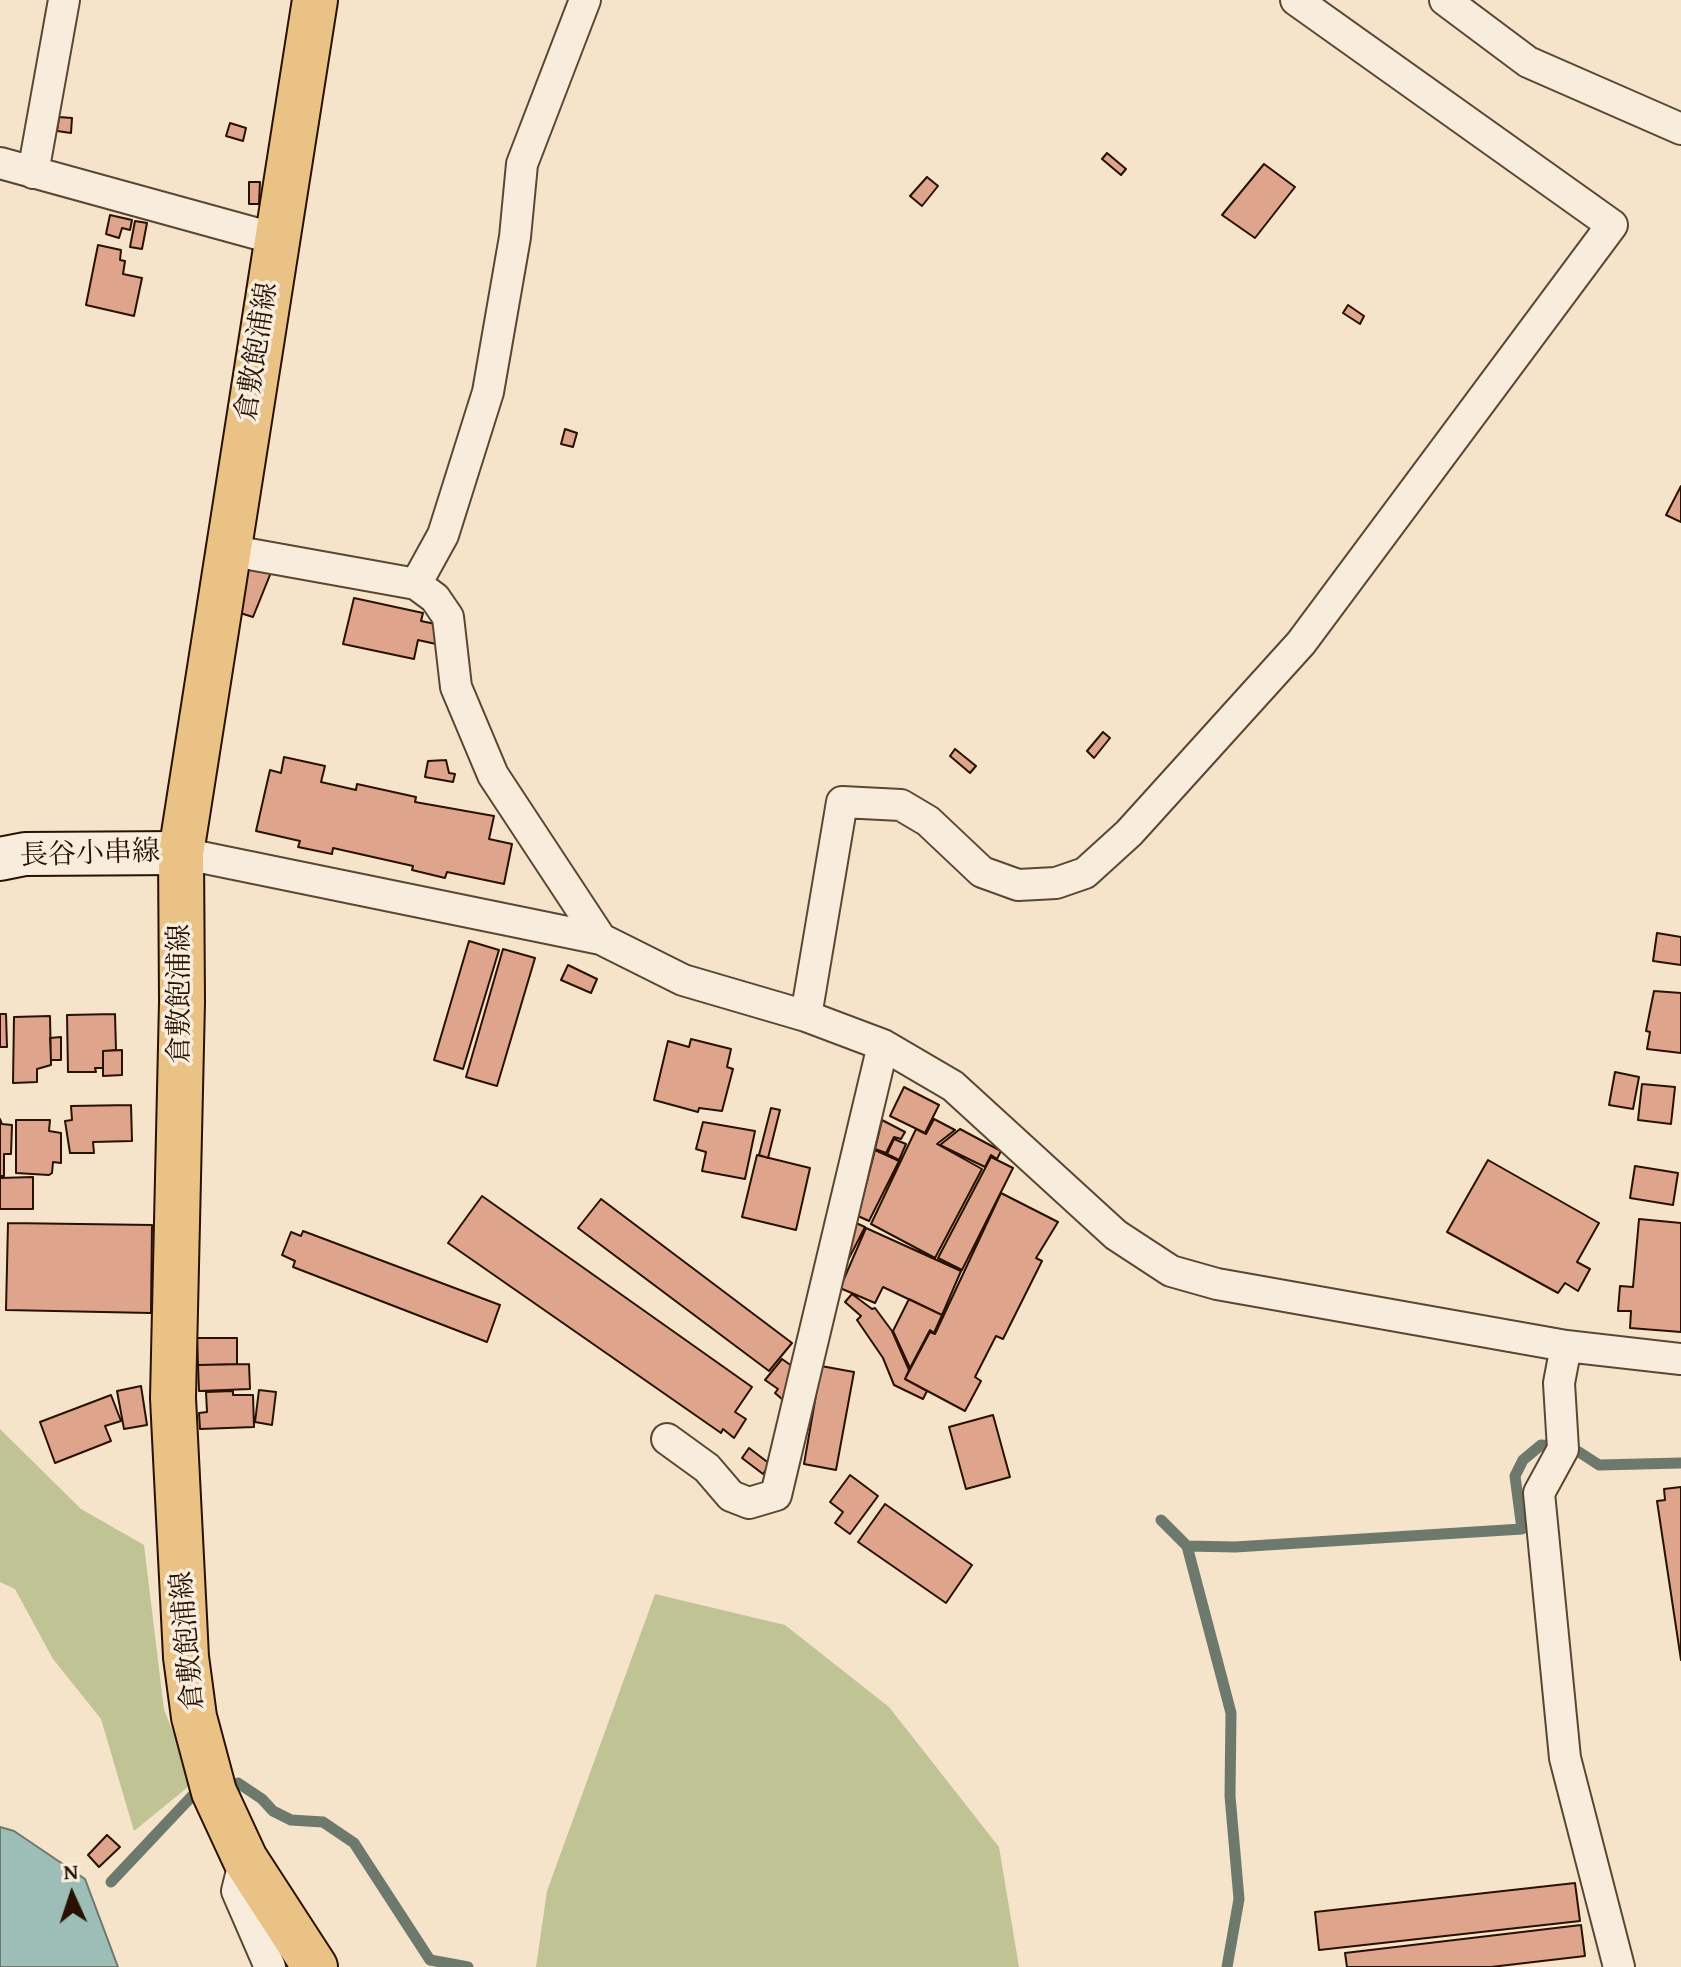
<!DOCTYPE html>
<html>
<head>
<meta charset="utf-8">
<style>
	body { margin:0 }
	#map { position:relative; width:1681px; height:1967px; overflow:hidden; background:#f5e3ca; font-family:"Gentium Book Plus",serif }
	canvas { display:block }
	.north { position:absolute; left:32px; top:1855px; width:80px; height:80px; -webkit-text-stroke:6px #f8eddd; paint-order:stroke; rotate:357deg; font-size:22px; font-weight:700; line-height:32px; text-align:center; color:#281100 }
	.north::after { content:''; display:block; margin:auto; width:28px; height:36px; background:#281100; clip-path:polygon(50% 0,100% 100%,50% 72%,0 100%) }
</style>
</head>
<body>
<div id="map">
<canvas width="1681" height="1967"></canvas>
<div class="north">N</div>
</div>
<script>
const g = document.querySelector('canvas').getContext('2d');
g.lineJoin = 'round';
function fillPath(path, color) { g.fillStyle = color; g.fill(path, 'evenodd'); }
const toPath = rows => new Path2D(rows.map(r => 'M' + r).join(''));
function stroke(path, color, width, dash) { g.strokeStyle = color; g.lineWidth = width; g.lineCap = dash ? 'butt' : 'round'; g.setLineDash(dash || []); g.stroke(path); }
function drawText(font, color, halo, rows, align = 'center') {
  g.font = font + ' "Gentium Book Plus","Noto Serif JP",serif'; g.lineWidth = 7; g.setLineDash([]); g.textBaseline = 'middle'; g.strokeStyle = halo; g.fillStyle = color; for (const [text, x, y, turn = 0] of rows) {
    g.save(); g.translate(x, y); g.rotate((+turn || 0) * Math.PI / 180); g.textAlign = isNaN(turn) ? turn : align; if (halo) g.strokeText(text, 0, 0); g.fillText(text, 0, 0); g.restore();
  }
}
fillPath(toPath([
	[0,1429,81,1509,144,1545,164,1710,194,1782,134,1831,101,1719,53,1659,15,1589,0,1582],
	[655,1594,785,1625,889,1707,999,1847,1019,1967,536,1967,547,1891]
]), '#c0c394');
const water = toPath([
	[0,1827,14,1831,85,1879,118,1967,0,1967,0,1827]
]);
fillPath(water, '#9cbeb6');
stroke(water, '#6e796d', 2);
stroke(toPath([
	[1579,1452,1599,1465,1681,1463],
	[1161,1520,1187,1546,1235,1547,1522,1529,1515,1476,1523,1460,1541,1445,1555,1446],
	[1187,1546,1231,1713,1230,1796,1239,1899,1227,1967],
	[221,1787,238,1783,262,1799,273,1811,291,1820,323,1822,354,1843,430,1960,468,1967],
	[111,1882,194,1794,204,1791]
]), '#6e796d', 11);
const building = toPath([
	[59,117,72,118,71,133,57,131,59,117],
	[230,123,246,128,243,141,226,136,230,123],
	[1107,153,1126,169,1121,175,1102,159,1107,153],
	[1264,164,1295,187,1255,238,1222,215,1264,164],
	[927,177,938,186,922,206,910,196,927,177],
	[249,182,260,182,259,204,249,204,249,182],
	[110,215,132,220,130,230,122,228,119,238,106,234,110,215],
	[135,221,147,223,142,249,130,247,135,221],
	[98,245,121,250,120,260,125,261,123,274,142,278,134,316,86,305,98,245],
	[1348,305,1364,316,1360,324,1343,313,1348,305],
	[565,429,577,433,573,447,561,444,565,429],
	[1681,486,1681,522,1666,515,1681,486],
	[247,560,274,565,253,617,237,612,247,560],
	[354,598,423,613,421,621,440,625,436,644,418,640,414,659,343,644,354,598],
	[1103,732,1110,738,1094,758,1087,751,1103,732],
	[955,749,976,766,970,773,950,756,955,749],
	[284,757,325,766,321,782,356,790,357,784,416,797,415,802,494,816,489,839,512,844,504,884,447,872,445,878,412,870,413,866,333,848,332,854,298,847,300,841,256,831,270,770,281,773,284,757],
	[446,760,449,773,455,774,453,782,425,777,428,761,446,760],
	[1657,933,1681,937,1681,965,1653,961,1657,933],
	[469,941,499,950,463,1069,434,1060,469,941],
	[503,949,535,958,497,1086,466,1077,503,949],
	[568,965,597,979,591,993,561,980,568,965],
	[1654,991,1681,993,1681,1053,1647,1049,1650,1032,1646,1031,1654,991],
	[0,1014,6,1014,7,1047,0,1047,0,1014],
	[115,1014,116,1050,103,1051,103,1068,95,1068,96,1072,68,1072,67,1015,115,1014],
	[50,1016,51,1065,37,1069,37,1082,13,1083,14,1017,50,1016],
	[61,1037,61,1060,51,1060,50,1038,61,1037],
	[691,1039,731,1049,727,1067,733,1069,722,1111,699,1108,698,1112,654,1100,668,1041,689,1047,691,1039],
	[122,1050,122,1075,103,1076,103,1051,122,1050],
	[1615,1072,1639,1077,1633,1109,1609,1105,1615,1072],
	[1642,1084,1675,1087,1671,1124,1638,1120,1642,1084],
	[904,1087,939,1105,925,1133,890,1116,904,1087],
	[131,1105,132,1141,93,1142,94,1153,70,1153,65,1121,72,1120,71,1106,131,1105],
	[771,1108,780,1110,768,1158,759,1155,771,1108],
	[0,1119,2,1124,12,1125,11,1154,4,1154,4,1176,0,1176,0,1119],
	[934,1119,955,1130,937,1144,982,1169,935,1258,871,1224,916,1129,926,1134,934,1119],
	[16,1120,50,1120,49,1131,61,1133,61,1163,53,1162,52,1173,49,1175,16,1173,16,1120],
	[882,1120,905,1132,901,1139,894,1137,886,1153,875,1149,882,1120],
	[703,1122,755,1131,745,1179,702,1171,706,1152,696,1149,703,1122],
	[960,1129,1001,1151,997,1159,991,1155,985,1167,940,1145,960,1129],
	[894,1139,906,1144,899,1160,887,1154,894,1139],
	[875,1150,899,1161,869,1221,858,1216,875,1150],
	[757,1155,810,1168,796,1230,742,1217,757,1155],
	[991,1157,1013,1168,962,1270,938,1258,991,1157],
	[1488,1160,1599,1223,1577,1262,1590,1269,1578,1291,1565,1283,1558,1293,1447,1232,1488,1160],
	[1635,1166,1678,1173,1673,1205,1630,1198,1635,1166],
	[33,1177,33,1209,0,1209,0,1178,33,1177],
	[1001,1193,1058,1222,1036,1258,1042,1261,1003,1339,996,1336,975,1377,981,1381,965,1411,905,1379,930,1332,935,1334,1001,1193],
	[482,1196,752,1387,735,1412,746,1419,734,1438,723,1429,721,1433,448,1243,482,1196],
	[601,1199,792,1343,769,1371,578,1228,601,1199],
	[1639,1219,1681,1223,1681,1332,1630,1328,1631,1311,1618,1311,1620,1286,1633,1287,1639,1219],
	[8,1223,152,1225,151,1313,6,1310,8,1223],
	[856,1223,865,1227,843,1270,856,1223],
	[866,1228,961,1271,942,1315,883,1287,875,1303,840,1288,866,1228],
	[303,1231,500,1305,487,1342,293,1267,295,1261,282,1255,291,1232,301,1236,303,1231],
	[852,1294,872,1309,875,1308,892,1331,909,1370,905,1379,927,1391,923,1399,894,1385,883,1358,857,1320,861,1316,845,1302,852,1294],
	[909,1299,942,1315,934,1333,930,1330,910,1368,893,1331,909,1299],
	[197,1338,237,1338,237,1364,198,1365,197,1338],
	[782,1359,799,1371,790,1406,775,1393,778,1389,765,1380,782,1359],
	[249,1364,250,1389,199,1391,198,1365,249,1364],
	[821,1366,854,1372,836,1470,804,1464,821,1366],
	[141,1386,147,1425,124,1429,117,1391,141,1386],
	[259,1390,276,1392,272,1425,255,1422,259,1390],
	[233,1391,233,1395,253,1395,254,1427,200,1429,199,1413,207,1412,206,1392,233,1391],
	[111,1395,121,1421,105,1426,111,1441,55,1463,40,1422,111,1395],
	[993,1415,1010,1477,966,1489,949,1427,993,1415],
	[749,1448,770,1464,763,1474,742,1458,749,1448],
	[850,1475,878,1496,850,1534,835,1523,843,1512,830,1502,850,1475],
	[1681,1487,1681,1660,1657,1501,1665,1500,1664,1489,1681,1487],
	[885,1504,972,1565,946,1603,858,1542,885,1504],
	[107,1835,120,1847,99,1867,88,1855,107,1835],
	[1575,1883,1580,1921,1319,1950,1315,1912,1575,1883],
	[1581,1925,1585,1956,1491,1967,1347,1967,1345,1953,1581,1925]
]);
fillPath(building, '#dea58c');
stroke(building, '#281100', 2);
const minor = toPath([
	[585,0,522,164,515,237,488,392,443,535,416,584,435,598,448,617,456,687,493,775,601,939],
	[1445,0,1528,62,1681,129],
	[0,163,276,239],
	[33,173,64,0],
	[227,550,416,584],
	[181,853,601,939,683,980,806,1016,883,1045,953,1086,1116,1235,1171,1271,1217,1284,1566,1346,1681,1359],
	[806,1016,842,802,901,805,928,821,982,872,1018,885,1056,883,1085,873,1129,833,1301,643,1612,225,1296,0],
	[1566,1346,1559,1383,1563,1449,1539,1493,1565,1758,1619,1967],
	[667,1439,707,1468,731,1496,749,1503,776,1495,883,1045],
	[245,1859,237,1891,270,1967]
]);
const secondary = toPath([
	[0,859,25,854,181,853]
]);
const primary = toPath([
	[315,0,181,853,182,1002,173,1398,186,1657,194,1717,214,1792,245,1859,315,1967]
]);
stroke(minor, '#5b4632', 34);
stroke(secondary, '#281100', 46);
stroke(primary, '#281100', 48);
stroke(minor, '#f8eddd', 30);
stroke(secondary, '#f8eddd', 42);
stroke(primary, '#eac285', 44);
drawText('28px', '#281100', '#f8eddd', [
	["倉敷飽浦線",258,352,-81],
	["長谷小串線",90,855,-2],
	["倉敷飽浦線",181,994,-90],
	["倉敷飽浦線",189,1641,-95]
]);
</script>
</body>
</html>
